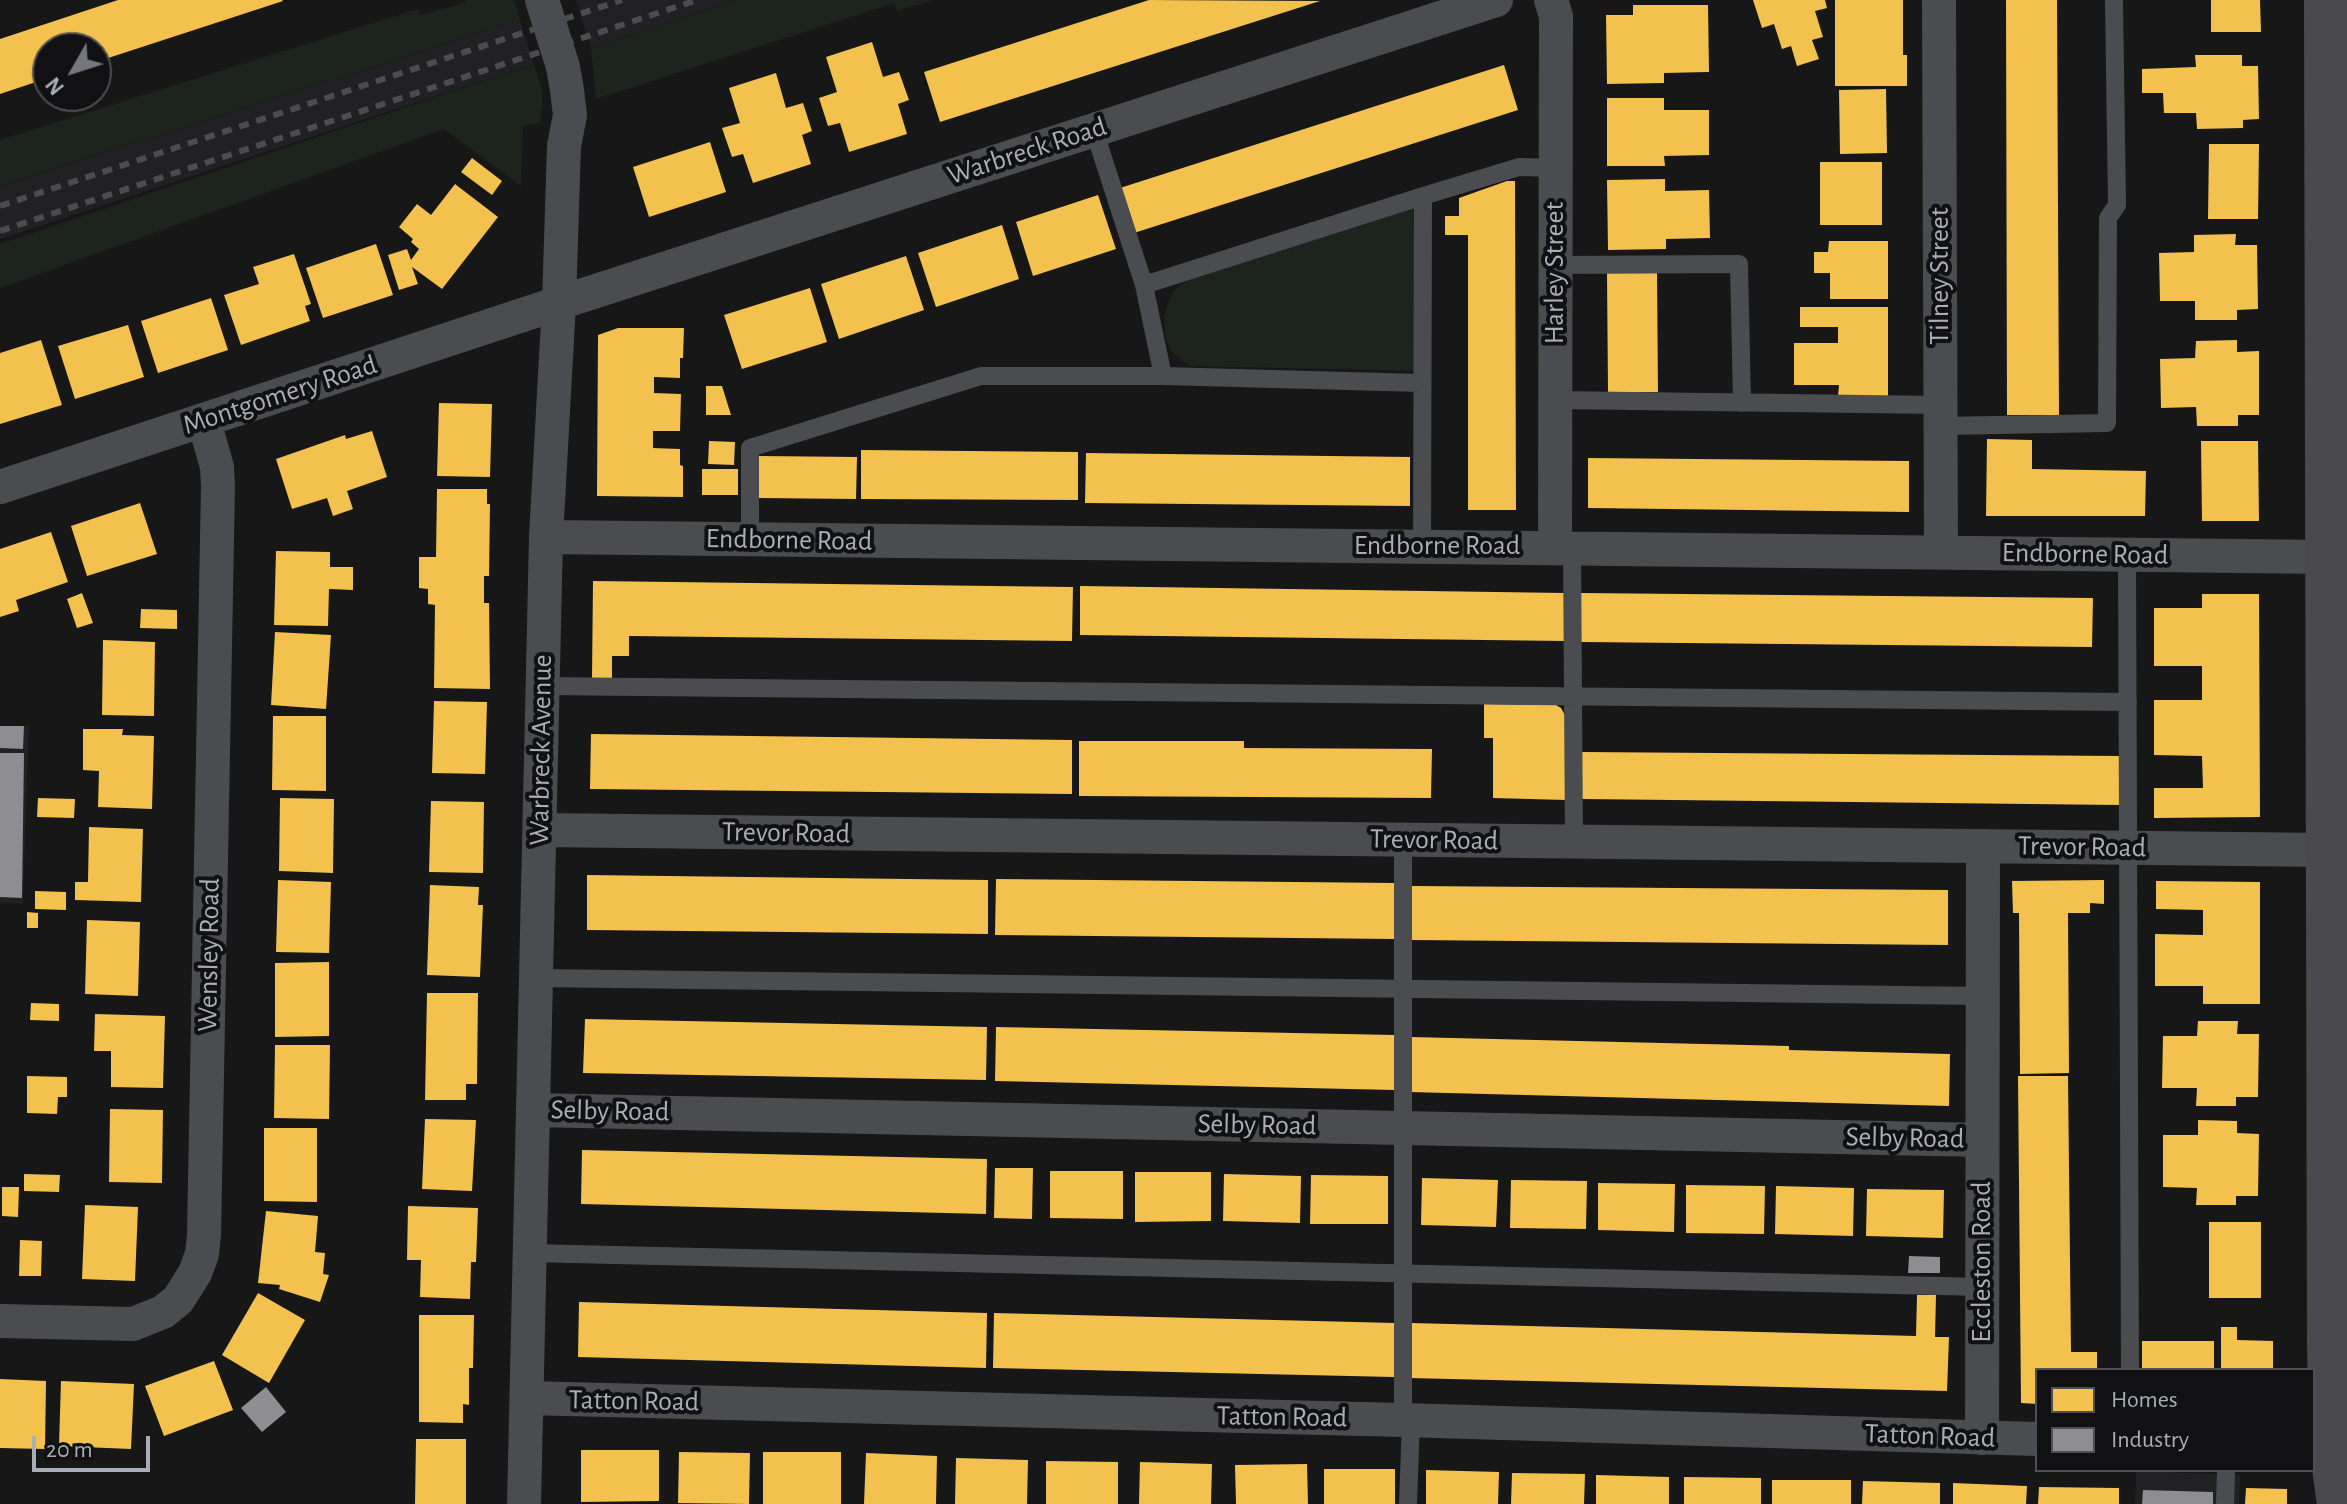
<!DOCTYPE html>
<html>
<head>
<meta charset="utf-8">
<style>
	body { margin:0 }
	#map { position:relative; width:2347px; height:1504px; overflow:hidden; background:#171717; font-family:"Alegreya Sans",sans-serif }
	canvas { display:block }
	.legend { position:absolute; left:2035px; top:1368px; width:280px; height:104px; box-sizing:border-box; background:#111113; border:2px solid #4d4f55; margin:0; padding:10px 14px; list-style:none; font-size:24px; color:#a8adb8 }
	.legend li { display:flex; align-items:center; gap:16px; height:40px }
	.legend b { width:40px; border:2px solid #4d4f55 }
	.north { position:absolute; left:32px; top:32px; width:80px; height:80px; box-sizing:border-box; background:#111113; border:2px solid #4d4f55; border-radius:50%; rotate:231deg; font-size:22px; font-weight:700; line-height:32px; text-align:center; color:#a8adb8 }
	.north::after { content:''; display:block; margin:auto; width:28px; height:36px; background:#757880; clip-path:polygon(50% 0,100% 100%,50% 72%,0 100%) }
	.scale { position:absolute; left:32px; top:1436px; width:118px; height:36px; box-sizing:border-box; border:4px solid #a8adb8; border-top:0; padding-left:10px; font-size:24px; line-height:28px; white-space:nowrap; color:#a8adb8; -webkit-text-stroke:6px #111113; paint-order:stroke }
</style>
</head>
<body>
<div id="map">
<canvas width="2347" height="1504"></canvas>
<ul class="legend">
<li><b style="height:22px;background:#f2c14e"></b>Homes</li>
<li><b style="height:22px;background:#8d8d92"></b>Industry</li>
</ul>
<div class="north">N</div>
<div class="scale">20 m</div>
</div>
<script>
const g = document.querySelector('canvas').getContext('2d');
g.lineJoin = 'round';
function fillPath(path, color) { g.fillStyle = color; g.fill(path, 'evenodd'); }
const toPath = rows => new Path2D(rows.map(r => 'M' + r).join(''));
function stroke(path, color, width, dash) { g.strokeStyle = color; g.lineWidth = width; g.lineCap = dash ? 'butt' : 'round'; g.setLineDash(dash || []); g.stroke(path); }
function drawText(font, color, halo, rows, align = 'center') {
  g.font = font + ' "Alegreya Sans",sans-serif'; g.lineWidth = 8; g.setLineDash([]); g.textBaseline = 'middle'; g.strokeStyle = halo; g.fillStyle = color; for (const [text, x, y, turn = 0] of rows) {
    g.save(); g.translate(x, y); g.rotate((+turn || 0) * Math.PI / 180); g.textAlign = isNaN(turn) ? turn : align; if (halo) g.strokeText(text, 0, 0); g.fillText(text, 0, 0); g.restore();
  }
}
fillPath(toPath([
	[576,0,739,0,591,48],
	[520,20,534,64,0,239,0,186],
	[0,726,29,726,23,904,0,903],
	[2136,1471,2240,1475,2239,1504,2135,1504]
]), '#212123');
fillPath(toPath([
	[468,0,514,0,520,20,0,186,0,140,418,9,420,15,458,5],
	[739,0,932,0,897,11,894,3,596,99,591,48],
	[534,64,542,90,542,106,540,123,523,126,521,186,444,129,0,288,0,244],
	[1417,203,1416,371,1191,366,1173,353,1166,340,1164,319,1167,306,1174,290,1191,278]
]), '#1d241e');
fillPath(toPath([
	[118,0,282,0,283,1,96,62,96,48,48,48,48,78,0,94,0,39],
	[1149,0,1320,1,940,122,924,72],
	[1753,0,1825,0,1827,8,1815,11,1823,37,1812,40,1819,59,1797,66,1791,46,1782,49,1774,24,1762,28],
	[1835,0,1903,0,1903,55,1907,55,1907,86,1835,86],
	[2006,0,2057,0,2059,415,2007,415],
	[2211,0,2260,0,2261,32,2211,32],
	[1633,5,1708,5,1709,72,1664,73,1664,83,1607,84,1606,15,1633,15],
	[872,42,883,77,899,72,909,100,898,104,907,134,849,152,840,123,828,126,819,98,837,92,826,57],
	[2195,55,2242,55,2242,66,2258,66,2259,119,2243,120,2243,128,2197,129,2196,113,2164,113,2163,93,2142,93,2142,69,2196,67],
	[1504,65,1518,110,1134,233,1120,188],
	[776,73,786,108,803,103,812,131,802,135,811,164,753,183,743,154,732,157,722,128,740,123,729,88],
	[1886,89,1887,153,1840,154,1839,90],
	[1607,98,1664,98,1664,110,1709,110,1709,155,1664,156,1665,166,1607,166],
	[710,142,726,192,649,217,633,167],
	[2209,144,2259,144,2258,219,2208,219],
	[472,158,502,181,492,195,461,172],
	[1820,162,1882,162,1882,225,1820,225],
	[1665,179,1665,191,1709,190,1710,238,1666,239,1666,249,1608,250,1607,180],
	[1507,181,1515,181,1516,510,1468,510,1468,235,1445,235,1445,216,1459,216,1459,198],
	[455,184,498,217,442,289,412,267,418,284,399,290,388,255,407,249,411,260,419,249,411,242,413,239,399,227,417,204,431,215],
	[1098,195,1116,249,1033,276,1016,222],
	[1002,225,1019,279,936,307,918,253],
	[2236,234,2235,245,2257,245,2258,309,2237,310,2237,320,2195,320,2195,301,2160,301,2159,253,2194,252,2194,235],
	[1829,241,1888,241,1888,299,1830,299,1830,273,1814,273,1814,252,1828,252],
	[376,244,393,295,323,318,306,268],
	[294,254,311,304,305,306,310,321,241,345,224,295,259,284,253,267],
	[906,256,924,310,839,339,821,284],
	[1607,273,1657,273,1658,392,1608,392],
	[810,288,827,342,742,369,724,315],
	[211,298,228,350,158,373,141,321],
	[1800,307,1888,307,1888,397,1838,396,1839,385,1794,385,1794,343,1838,343,1838,327,1800,327],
	[128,325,144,377,75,399,58,346],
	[618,328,684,328,683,358,680,358,680,378,654,377,654,393,681,394,680,431,653,431,653,448,680,449,680,465,683,466,683,497,597,496,598,335],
	[41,340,62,405,0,424,0,353],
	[2237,340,2237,352,2259,351,2259,415,2238,415,2238,426,2197,426,2196,407,2161,408,2160,359,2195,358,2196,341],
	[706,386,722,386,731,415,706,415],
	[439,403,492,404,490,477,437,476],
	[372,431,387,477,347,491,353,509,333,516,327,498,292,509,276,459,345,435,346,439],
	[1987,439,2032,440,2032,469,2146,471,2145,516,1986,516],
	[709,441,735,442,734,465,708,464],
	[2201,441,2258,441,2259,521,2202,521],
	[861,450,1078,452,1078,500,861,499],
	[1086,453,1410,457,1410,506,1085,503],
	[759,456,857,457,856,499,758,498],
	[1588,458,1909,461,1909,512,1588,508],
	[702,469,738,469,738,495,702,495],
	[437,489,487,489,487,504,490,504,489,576,484,576,484,603,489,603,490,689,434,688,435,605,428,604,428,589,419,588,419,557,436,557],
	[140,503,157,554,87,576,71,526],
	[51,532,68,582,16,600,19,611,0,617,0,549],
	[276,551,330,552,330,567,353,567,353,590,329,589,328,626,274,625],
	[593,581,1073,587,1072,641,629,636,629,656,612,656,612,678,592,678],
	[1080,586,1565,593,1565,641,1080,635],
	[82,593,93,623,77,628,67,599],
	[1581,593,2093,598,2092,647,1581,642],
	[2202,594,2259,594,2260,817,2154,818,2154,788,2203,788,2202,756,2154,755,2154,700,2202,700,2202,666,2154,666,2154,608,2202,608],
	[141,609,177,610,177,629,140,628],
	[275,632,331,635,326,709,271,705],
	[103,640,155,642,154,716,102,715],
	[434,701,487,702,485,774,432,773],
	[1484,704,1556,705,1561,708,1567,719,1566,800,1493,798,1493,738,1484,738],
	[273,716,326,716,326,791,272,790],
	[83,729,123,729,122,735,154,736,152,809,98,807,99,771,83,770],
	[591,734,1072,740,1072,794,590,789],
	[1079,741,1244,741,1244,748,1432,749,1431,798,1079,796],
	[1582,752,2121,756,2120,805,1582,799],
	[38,798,75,799,74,818,37,817],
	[280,798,334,799,333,873,279,871],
	[431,801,484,802,483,873,429,872],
	[89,827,143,829,141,902,75,900,75,882,88,882],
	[587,875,988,880,988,934,587,930],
	[996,879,1395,883,1395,939,995,935],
	[278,880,331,882,329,953,276,952],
	[2104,880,2104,904,2090,903,2090,913,2068,913,2069,1073,2020,1074,2019,913,2013,913,2012,881],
	[2156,881,2260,882,2260,1004,2203,1004,2203,986,2155,986,2155,934,2203,935,2203,910,2156,909],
	[430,885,479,887,478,905,483,905,480,977,427,975],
	[1411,886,1948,890,1948,945,1411,940],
	[35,891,66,892,66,910,35,909],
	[27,912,38,913,38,928,27,928],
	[87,920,140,922,138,996,85,994],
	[329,962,329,1036,275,1037,275,963],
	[427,993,478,993,477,1084,466,1084,466,1100,425,1100],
	[31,1003,59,1004,59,1021,30,1020],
	[95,1014,165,1016,163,1088,111,1087,111,1051,94,1051],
	[585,1019,987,1027,986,1080,583,1073],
	[2198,1021,2238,1021,2237,1034,2259,1034,2258,1097,2236,1097,2236,1106,2196,1106,2197,1088,2162,1088,2163,1036,2197,1036],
	[996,1027,1395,1035,1394,1090,995,1081],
	[1410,1037,1789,1046,1789,1050,1950,1054,1949,1106,1409,1092],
	[275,1045,330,1045,329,1119,274,1118],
	[27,1076,67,1077,67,1097,58,1097,57,1114,27,1113],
	[2018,1076,2068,1076,2071,1352,2097,1352,2097,1370,2037,1370,2037,1404,2021,1403],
	[110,1109,163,1110,162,1183,109,1182],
	[425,1119,476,1120,472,1191,422,1189],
	[2198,1120,2237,1121,2237,1133,2259,1134,2258,1196,2236,1196,2236,1205,2196,1205,2197,1188,2163,1187,2163,1135,2198,1135],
	[264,1128,317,1128,317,1202,264,1201],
	[582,1150,987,1159,986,1214,581,1204],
	[995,1168,1033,1168,1032,1219,994,1218],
	[1050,1171,1123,1171,1123,1219,1050,1218],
	[1135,1172,1211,1172,1211,1221,1135,1222],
	[24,1174,60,1175,59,1192,24,1191],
	[1224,1174,1301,1176,1300,1223,1223,1221],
	[1311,1175,1388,1176,1388,1224,1310,1224],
	[1422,1178,1498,1180,1496,1227,1421,1225],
	[1511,1180,1587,1181,1586,1229,1510,1228],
	[1598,1183,1675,1184,1674,1232,1598,1230],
	[1686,1185,1765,1186,1764,1234,1686,1233],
	[1776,1186,1854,1188,1853,1236,1775,1234],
	[2,1187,19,1187,18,1217,2,1216],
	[1867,1189,1944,1190,1943,1238,1866,1236],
	[85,1205,138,1207,135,1281,82,1279],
	[408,1206,478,1208,476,1262,471,1262,470,1299,420,1297,421,1260,407,1260],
	[266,1211,318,1216,315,1252,325,1253,323,1274,329,1275,320,1302,279,1289,280,1285,258,1283],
	[2209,1222,2261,1222,2261,1298,2209,1298],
	[20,1240,42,1241,41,1276,19,1276],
	[258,1293,305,1320,269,1383,222,1355],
	[1917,1295,1936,1295,1935,1337,1949,1337,1947,1391,1409,1378,1411,1323,1916,1336],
	[579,1302,987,1313,986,1368,578,1357],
	[994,1313,1395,1323,1394,1377,993,1368],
	[419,1315,474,1315,473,1368,469,1368,469,1405,463,1404,463,1423,419,1422],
	[2221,1327,2237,1327,2237,1340,2273,1341,2273,1370,2221,1370],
	[2142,1341,2214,1341,2214,1370,2142,1370],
	[214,1361,233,1410,164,1436,145,1386],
	[0,1379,46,1381,45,1449,0,1448],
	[61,1381,134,1384,131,1449,59,1446],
	[416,1439,466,1439,466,1504,415,1504],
	[581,1450,659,1450,659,1501,581,1502],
	[679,1452,750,1453,749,1504,678,1503],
	[763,1452,841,1452,841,1504,763,1504],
	[866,1453,937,1456,936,1504,864,1504],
	[956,1458,1028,1460,1027,1504,955,1504],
	[1046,1461,1118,1462,1118,1504,1046,1504],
	[1140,1462,1212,1464,1211,1504,1139,1504],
	[1307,1464,1308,1504,1236,1504,1235,1465],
	[1324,1469,1395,1469,1395,1504,1324,1504],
	[1426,1470,1499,1472,1498,1504,1426,1504],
	[1512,1473,1585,1474,1584,1504,1511,1504],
	[1596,1475,1669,1477,1669,1504,1596,1504],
	[1684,1477,1761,1478,1761,1504,1684,1504],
	[1772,1480,1851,1480,1851,1504,1772,1504],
	[1863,1481,1940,1483,1940,1504,1862,1504],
	[1953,1483,2027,1486,2026,1504,1953,1504],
	[2039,1487,2119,1488,2119,1504,2038,1504],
	[2246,1488,2287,1489,2287,1504,2245,1504]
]), '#f2c14e');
fillPath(toPath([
	[0,726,24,726,23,749,0,748],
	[0,753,24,753,22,898,0,897],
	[1909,1256,1940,1257,1940,1273,1908,1273],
	[266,1387,286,1412,262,1432,241,1408],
	[2143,1490,2213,1492,2213,1504,2142,1504]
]), '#8d8d92');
stroke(toPath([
	[1094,130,1144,285,1163,376],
	[1555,265,1739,264,1742,403],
	[1144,285,1423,196],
	[1555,400,1941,405],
	[1941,426,2107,423,2108,218,2117,205,2114,0],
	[750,539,750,448,981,376,1163,376,1421,383],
	[1422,546,1423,196,1519,167,1555,168],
	[1572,547,1574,841],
	[2127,555,2130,1370],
	[543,686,2128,702],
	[1403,840,1403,1420],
	[536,978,1983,996],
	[530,1253,1982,1287],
	[1408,1504,1411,1420],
	[2225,1504,2226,1470]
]), '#4b4c50', 18);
stroke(toPath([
	[1551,0,1556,16,1555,547],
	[1939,0,1941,553],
	[0,487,559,303,1496,0],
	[546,537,2329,557],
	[540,830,2328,850],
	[533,1110,1982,1140],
	[0,1321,133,1324,163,1312,178,1300,195,1273,202,1254,204,1235,218,485,217,467,204,421],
	[527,1398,1403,1420,2037,1439],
	[1982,1438,1983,846],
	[524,1504,546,537,559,303,564,146]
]), '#4b4c50', 34);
stroke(toPath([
	[2326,0,2329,1343,2331,1445,2339,1504]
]), '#4a4a4e', 44);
stroke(toPath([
	[0,206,622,0],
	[0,231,697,0]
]), '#4b4c4f', 6, [10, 8]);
stroke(toPath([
	[542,0,563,67,567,90,570,115,564,146]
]), '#4b4c50', 34);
drawText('28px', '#a8adb8', '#111113', [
	["Warbreck Road",1027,151,-18],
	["Harley Street",1555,273,-90],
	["Tilney Street",1940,276,-90],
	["Montgomery Road",280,395,-18],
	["Endborne Road",789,540,1],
	["Endborne Road",1437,546],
	["Endborne Road",2085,554,1],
	["Warbreck Avenue",541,750,-89],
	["Trevor Road",786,833,1],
	["Trevor Road",1434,840,1],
	["Trevor Road",2082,847,1],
	["Wensley Road",209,955,-89],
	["Selby Road",610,1111,1],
	["Selby Road",1257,1125,1],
	["Selby Road",1905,1138,1],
	["Eccleston Road",1982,1262,-90],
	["Tatton Road",634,1401,1],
	["Tatton Road",1282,1417,1],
	["Tatton Road",1930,1436,2]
]);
</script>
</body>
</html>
